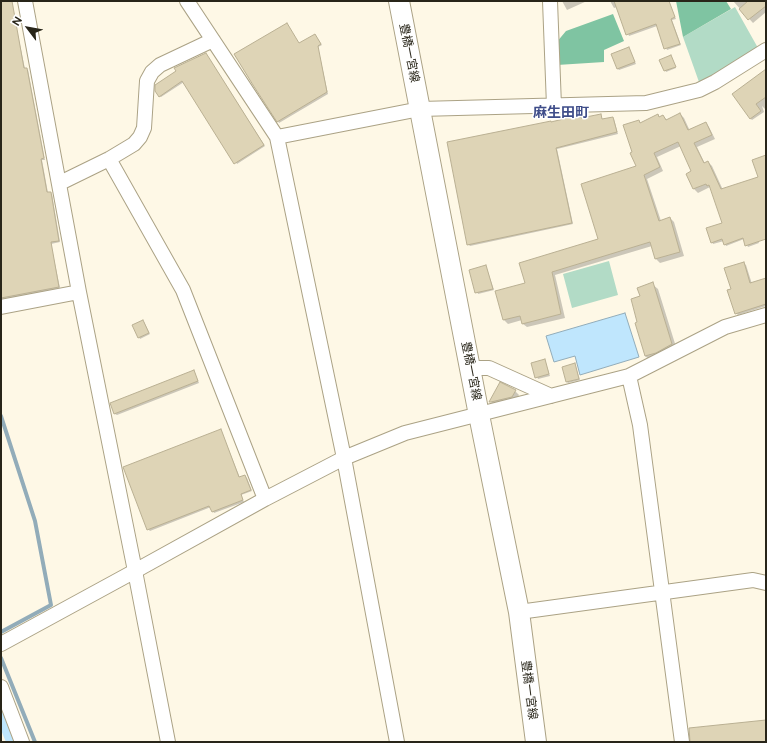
<!DOCTYPE html>
<html>
<head>
<meta charset="utf-8">
<style>
	body { margin:0 }
	#map { position:relative; width:767px; height:743px; overflow:hidden; background:#fef8e6; font-family:Figtree,sans-serif }
	canvas { display:block }
	.frame { position:absolute; inset:0; border:2px solid #282519; pointer-events:none }
	.north { position:absolute; left:8px; top:8px; width:40px; height:40px; -webkit-text-stroke:3px #fff; paint-order:stroke; rotate:302deg; font-size:11px; font-weight:700; line-height:16px; text-align:center; color:#282519 }
	.north::after { content:''; display:block; margin:auto; width:14px; height:18px; background:#282519; clip-path:polygon(50% 0,100% 100%,50% 72%,0 100%) }
</style>
</head>
<body>
<div id="map">
<canvas width="767" height="743"></canvas>
<div class="frame"></div>
<div class="north">N</div>
</div>
<script>
const g = document.querySelector('canvas').getContext('2d');
g.lineJoin = 'round';
function fillPath(path, color) { g.fillStyle = color; g.fill(path, 'evenodd'); }
const toPath = rows => new Path2D(rows.map(r => 'M' + r).join(''));
function stroke(path, color, width, dash) { g.strokeStyle = color; g.lineWidth = width; g.lineCap = dash ? 'butt' : 'round'; g.setLineDash(dash || []); g.stroke(path); }
function drawText(font, color, halo, rows, align = 'center') {
  g.font = font + ' Figtree,"Noto Sans JP",sans-serif'; g.lineWidth = 3; g.setLineDash([]); g.textBaseline = 'middle'; g.strokeStyle = halo; g.fillStyle = color; for (const [text, x, y, turn = 0] of rows) {
    g.save(); g.translate(x, y); g.rotate((+turn || 0) * Math.PI / 180); g.textAlign = isNaN(turn) ? turn : align; if (halo) g.strokeText(text, 0, 0); g.fillText(text, 0, 0); g.restore();
  }
}
fillPath(toPath([
	[735,7,758,48,712,76,699,82,683,37],
	[609,261,618,295,572,308,563,274]
]), '#b2dbc6');
fillPath(toPath([
	[676,1,726,1,731,9,683,37],
	[613,14,624,41,604,50,604,62,557,65,556,43,566,31]
]), '#7fc4a2');
const water = toPath([
	[625,313,639,357,580,375,575,356,554,362,546,336,625,313]
]);
fillPath(water, '#bfe6fd');
stroke(water, '#92acb9', 1);
fillPath(toPath([
	[1,1,11,1,25,69,28,70,45,160,42,160,48,193,50,193,52,194,60,242,51,244,60,288,1,300],
	[562,1,587,1,567,10],
	[610,1,668,1,676,19,672,20,681,45,667,50,657,26,629,36,617,7,614,8],
	[733,1,766,1,766,12,753,23],
	[315,35,322,45,318,47,328,94,279,123,278,121,299,44],
	[629,48,636,64,619,70,617,68],
	[206,54,265,146,237,164,184,82,161,97,159,96,177,71],
	[671,56,676,68,666,72,661,60],
	[766,70,766,110,762,106,764,112,752,120,750,118],
	[680,114,684,118,690,131,706,123,709,127,715,139,697,147,705,164,708,162,712,166,723,190,759,178,766,156,766,211,753,224,759,243,748,247,744,239,726,246,724,241,713,244,712,242,725,223,711,189,710,187,698,193,694,189,687,174,693,172,681,146,657,157,663,171,647,179,661,221,670,218,674,222,684,256,660,263,656,259,652,246,555,275,565,318,527,327,523,324,522,320,508,324,504,320,496,292,526,283,599,240,638,167,633,153,638,121,641,124,658,116,660,118,663,116,667,120],
	[600,115,603,120,612,118,614,119,618,134,557,149,573,224,470,246,468,244,551,123,580,116,582,119],
	[743,263,746,265,752,284,766,279,766,306,738,315,736,313,733,290],
	[486,266,494,290,478,294,470,271],
	[652,284,658,289,677,350,651,361,645,356,638,323,642,297],
	[144,322,150,334,140,339,139,337],
	[545,360,550,376,538,379,532,363],
	[575,364,580,380,568,383,567,382],
	[195,373,199,383,117,415,115,414,112,404],
	[515,391,519,395,516,400,494,405,490,401],
	[221,430,240,478,245,476,247,478,252,491,241,495,244,502,214,513,211,507,150,531,148,529]
]), '#0003');
stroke(toPath([
	[1,416,35,521,51,605,1,632],
	[1,658,35,742]
]), '#92acb9', 4);
stroke(toPath([
	[1,710,14,742]
]), '#bfe6fd', 15);
const building = toPath([
	[1,1,12,1,24,68,27,68,44,158,41,159,47,192,51,192,59,241,51,242,59,287,1,298,1,1],
	[614,1,669,1,675,17,671,19,680,44,664,49,656,24,626,35,614,1],
	[748,1,766,1,766,6,748,20,739,9,748,1],
	[287,23,299,43,315,34,321,44,318,46,327,92,277,122,253,85,234,54,287,23],
	[629,47,635,62,617,69,611,54,629,47],
	[206,53,264,145,234,164,182,81,159,97,155,91,155,85,176,71,174,68,206,53],
	[671,55,676,67,664,71,659,60,671,55],
	[766,69,766,97,756,104,761,111,750,119,732,94,766,69],
	[680,113,688,130,706,122,712,135,694,143,704,163,708,161,721,189,758,177,752,160,766,155,766,239,745,246,743,238,724,245,722,239,711,243,706,228,722,223,709,185,707,186,706,184,693,189,686,174,691,171,678,142,654,153,660,167,644,175,659,221,670,217,680,252,655,259,650,242,552,272,561,314,522,324,520,316,503,320,495,291,525,283,519,263,598,239,581,184,636,166,630,153,632,152,623,125,639,120,640,123,658,114,659,117,663,115,666,120,680,113],
	[601,114,602,119,613,117,617,132,556,148,572,223,467,245,447,142,551,121,551,122,580,115,581,118,601,114],
	[744,262,750,283,766,278,766,304,735,314,727,290,731,289,724,268,744,262],
	[486,265,493,289,475,293,469,270,486,265],
	[653,282,672,344,656,353,645,356,635,323,637,322,631,299,640,296,637,288,653,282],
	[143,320,149,333,138,338,132,325,143,320],
	[545,359,549,374,535,378,531,363,545,359],
	[575,363,579,379,566,382,562,367,575,363],
	[194,370,198,381,114,414,110,403,194,370],
	[500,382,516,390,512,397,491,402,489,402,500,382],
	[221,429,239,477,245,475,251,490,241,494,243,500,212,512,209,506,147,530,123,467,221,429],
	[766,720,766,742,690,742,689,728,766,720]
]);
fillPath(building, '#ded4b6');
stroke(building, '#bab093', 1);
const street = toPath([
	[25,1,79,292,135,571,168,742],
	[187,1,277,137,344,458,397,742],
	[550,1,554,106],
	[277,137,420,109,646,103,699,90,715,82,766,50],
	[109,159,183,290,265,499],
	[60,183,109,159,134,144,140,137,144,128,147,81,152,72,160,65,213,40],
	[1,307,79,292],
	[471,368,489,368,551,396],
	[629,376,640,425,682,742],
	[519,612,753,580,766,583],
	[1,644,135,571,265,499,344,458,405,433,629,376,725,327,766,315],
	[1,687,22,742]
]);
const secondary = toPath([
	[399,1,479,415,519,612,536,742]
]);
stroke(street, '#aba285', 16);
stroke(secondary, '#aba285', 22);
stroke(street, '#fff', 14);
stroke(secondary, '#fff', 20);
drawText('12px', '#282519', '#fff', [
	["豊橋一宮線",409,53,79],
	["豊橋一宮線",471,371,79],
	["豊橋一宮線",529,690,83]
]);
drawText('bold 14px', '#3f4d89', '#fff', [
	["麻生田町",561,113]
]);
</script>
</body>
</html>
